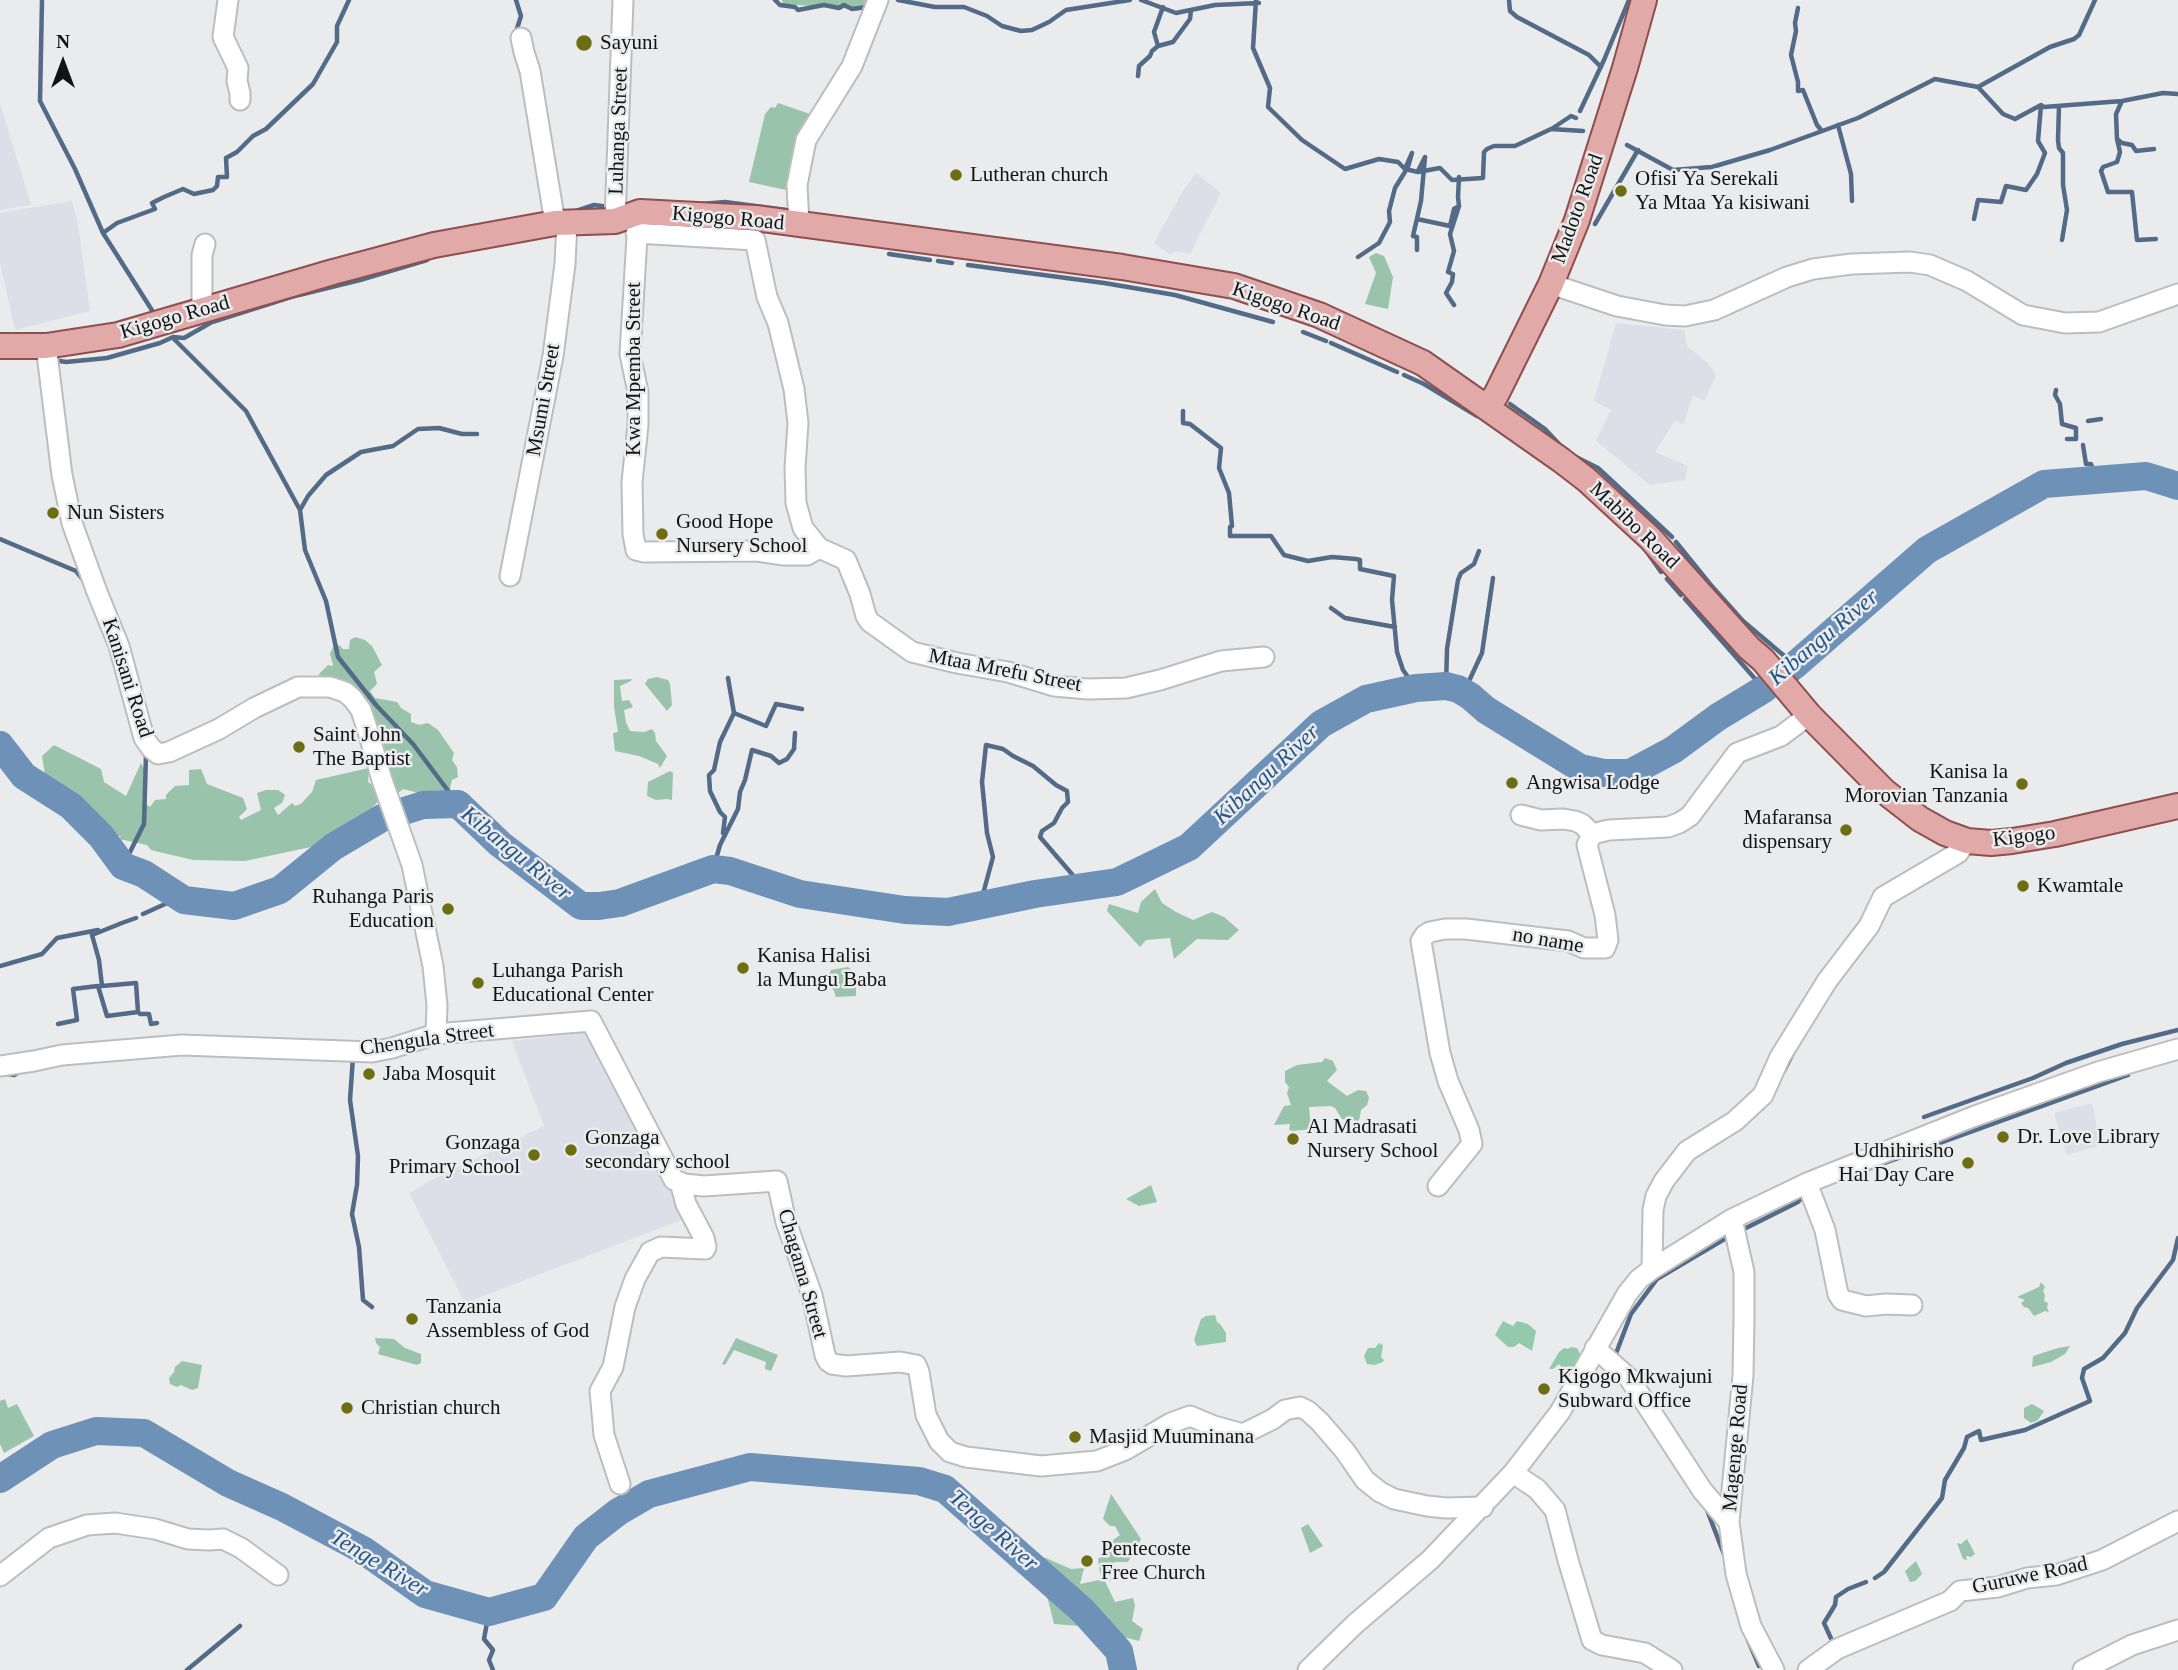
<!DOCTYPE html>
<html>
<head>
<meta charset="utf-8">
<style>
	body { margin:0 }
	#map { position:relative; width:2178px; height:1670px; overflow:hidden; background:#eaebec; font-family:Georgia,serif }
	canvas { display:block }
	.north { position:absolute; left:28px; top:28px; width:70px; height:70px; -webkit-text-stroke:5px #eaebec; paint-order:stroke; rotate:0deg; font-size:19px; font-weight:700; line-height:28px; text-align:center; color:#131313 }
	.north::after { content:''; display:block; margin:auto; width:24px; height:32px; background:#131313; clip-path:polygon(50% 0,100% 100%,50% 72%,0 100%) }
</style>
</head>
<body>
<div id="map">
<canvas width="2178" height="1670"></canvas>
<div class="north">N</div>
</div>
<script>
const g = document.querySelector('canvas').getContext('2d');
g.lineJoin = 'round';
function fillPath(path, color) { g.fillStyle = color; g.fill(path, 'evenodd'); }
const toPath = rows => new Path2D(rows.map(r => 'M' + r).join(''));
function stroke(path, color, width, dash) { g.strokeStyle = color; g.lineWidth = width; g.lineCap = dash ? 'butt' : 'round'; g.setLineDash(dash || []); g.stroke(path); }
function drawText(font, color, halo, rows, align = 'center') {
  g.font = font + ' Georgia,serif'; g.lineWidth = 5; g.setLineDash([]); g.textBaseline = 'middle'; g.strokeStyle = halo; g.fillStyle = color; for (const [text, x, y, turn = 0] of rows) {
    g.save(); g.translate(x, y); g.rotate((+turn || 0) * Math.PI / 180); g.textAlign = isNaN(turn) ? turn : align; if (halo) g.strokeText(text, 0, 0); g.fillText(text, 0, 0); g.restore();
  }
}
fillPath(toPath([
	[0,103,31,205,0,210],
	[1196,173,1221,193,1190,254,1175,251,1171,254,1168,253,1154,243,1184,189],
	[72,201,78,224,90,311,15,330,0,263,0,213],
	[1616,323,1684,330,1687,346,1708,363,1716,375,1704,401,1693,395,1683,425,1675,420,1655,452,1688,466,1685,480,1650,485,1596,441,1611,410,1594,401],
	[591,1032,684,1219,465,1303,409,1193,441,1175,544,1126,512,1041],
	[2092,1103,2101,1145,2067,1155,2054,1113]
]), '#dcdfe7');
fillPath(toPath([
	[782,0,875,0,871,10,783,4],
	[778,103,813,115,791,191,749,182,765,114,771,107,775,108],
	[1376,253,1384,256,1393,277,1388,309,1365,304,1376,273,1369,257],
	[355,637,365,640,372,646,382,665,374,672,377,684,370,691,375,698,397,702,401,708,411,714,411,722,419,725,428,723,438,730,454,753,452,760,457,767,458,777,452,780,450,788,452,794,451,798,446,800,403,789,396,795,378,759,385,753,382,729,376,725,367,729,368,716,319,679,319,674,328,665,332,666,333,665,330,654,333,647,339,645,343,649,349,649,350,640],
	[657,677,668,680,670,684,672,705,667,711,645,684,648,679],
	[632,679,631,681,620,686,622,701,629,700,633,707,624,710,626,722,630,731,644,732,652,729,655,733,656,741,667,756,660,768,658,764,639,756,615,751,613,733,618,732,614,707,614,680],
	[54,745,101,769,104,782,126,796,141,763,146,772,145,803,150,807,155,800,166,799,166,795,175,786,189,785,189,770,201,769,207,784,243,798,247,809,239,817,241,820,261,810,257,793,266,790,278,790,285,795,282,803,274,808,278,815,292,803,295,806,301,804,312,792,316,780,369,768,368,782,372,785,379,801,353,826,332,836,330,843,245,861,193,860,151,850,147,845,119,839,121,836,113,836,45,775,42,756],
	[670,771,673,773,672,800,667,799,656,800,647,796,648,782],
	[1155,889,1162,903,1176,912,1193,920,1212,912,1224,917,1239,930,1228,940,1197,939,1174,959,1170,938,1146,940,1140,947,1107,911,1109,904,1138,913,1141,902],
	[848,967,856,973,856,996,836,997,834,991,826,980,831,970],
	[1325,1058,1333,1061,1337,1070,1327,1081,1347,1096,1358,1090,1366,1091,1369,1098,1367,1105,1361,1110,1359,1121,1342,1119,1335,1108,1331,1106,1309,1107,1311,1129,1293,1131,1289,1130,1290,1124,1274,1125,1284,1106,1291,1105,1287,1093,1289,1087,1285,1082,1285,1071,1297,1065,1322,1062],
	[1151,1185,1157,1202,1139,1206,1126,1199],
	[2041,1282,2045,1287,2043,1291,2045,1295,2044,1301,2048,1303,2047,1308,2049,1312,2045,1311,2034,1316,2028,1308,2024,1307,2021,1303,2025,1300,2017,1297,2039,1287],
	[375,1338,394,1339,405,1348,421,1354,421,1363,417,1365,378,1354,380,1347,376,1343],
	[736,1338,778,1355,771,1371,765,1369,766,1362,734,1350,725,1365,722,1364],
	[2070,1346,2065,1354,2051,1362,2032,1367,2033,1356,2058,1348],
	[182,1361,202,1365,198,1388,192,1390,181,1385,177,1387,170,1384,169,1378,174,1372,175,1367],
	[5,1399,8,1408,17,1404,34,1436,4,1453,0,1444,0,1401],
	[2032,1404,2044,1411,2038,1420,2031,1423,2024,1418,2024,1408],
	[1111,1494,1141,1539,1128,1562,1115,1562,1108,1567,1111,1581,1100,1573,1098,1559,1106,1553,1101,1541,1112,1541,1120,1535,1115,1526,1110,1526,1103,1519],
	[1308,1524,1323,1546,1310,1553,1301,1528],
	[1967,1539,1975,1554,1971,1557,1966,1556,1967,1560,1963,1559,1957,1543,1961,1544],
	[1039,1557,1046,1558,1071,1569,1084,1568,1080,1584,1104,1579,1115,1602,1133,1598,1135,1605,1132,1621,1143,1629,1139,1641,1120,1636,1114,1642,1103,1641,1088,1636,1081,1626,1054,1624,1045,1588,1032,1572],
	[1916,1561,1922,1574,1915,1581,1910,1582,1905,1571]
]), '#9ac3ac');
fillPath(toPath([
	[1215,1315,1217,1322,1220,1324,1226,1333,1226,1342,1197,1346,1194,1340,1201,1319,1206,1316],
	[1503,1321,1513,1326,1517,1321,1528,1324,1536,1331,1532,1351,1519,1343,1514,1347,1508,1347,1495,1335],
	[1379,1343,1383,1345,1381,1357,1384,1360,1383,1362,1375,1365,1367,1364,1364,1356,1368,1348,1375,1348],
	[1571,1347,1577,1348,1580,1354,1583,1356,1575,1371,1572,1368,1566,1374,1559,1364,1553,1369,1549,1369,1559,1352,1564,1348,1568,1349]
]), '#94c9ab');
stroke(toPath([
	[42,0,40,101,75,169,103,233,155,315],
	[775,0,780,5,795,7,798,10,824,5,839,8,844,5,852,9,867,7],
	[898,0,935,7,964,7,987,16,1002,26,1021,31,1032,30,1049,22,1066,10,1130,0],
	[1141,0,1176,13,1215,5,1259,3],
	[1256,0,1253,48,1270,88,1268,107,1302,140,1345,169,1379,159,1398,162,1405,169,1418,172,1440,168,1452,180,1483,178,1484,152,1487,149,1494,146,1515,146,1551,129,1583,131],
	[1509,0,1510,11,1517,17,1589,55,1601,67],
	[1798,8,1795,23,1796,31,1791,55,1798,82,1798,91,1803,90,1817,125,1822,131],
	[516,32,521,16,516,0],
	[1158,46,1154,32,1163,7],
	[1138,76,1139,66,1150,56,1152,51,1158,46,1173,42,1190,19,1191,10],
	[1978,87,2050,47,2074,39,2079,35,2095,0],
	[2122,101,2116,114,2117,139,2122,143,2132,145,2136,151,2154,149],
	[2059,106,2058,140,2059,148,2063,153,2063,185,2067,210,2062,240],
	[1580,111,1604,60,1629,0],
	[1838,125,1851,174,1852,201],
	[1553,128,1571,116,1576,118],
	[2117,139,2120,152,2117,162,2103,167,2101,171,2108,192,2132,192,2137,240,2156,239],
	[1627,145,1673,170,1712,167,1770,150,1858,118,1935,79,1978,87,2003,114,2015,119,2041,105,2044,107,2122,101,2163,93,2178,94],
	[701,204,725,202,786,210],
	[573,212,594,205,609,207],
	[1417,219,1450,226,1454,209,1459,206],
	[1974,219,1978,200,2001,202,2006,186,2026,190,2037,174,2045,153,2038,141,2041,105],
	[1595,224,1638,150],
	[103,233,117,223,155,209,152,203,164,197,183,189,194,194,213,190,217,186,218,177,227,177,226,158,237,152,253,136,266,129,313,84,337,42,337,26,349,0],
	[1417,250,1417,237,1413,236,1421,201,1425,157,1418,171],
	[889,254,930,260],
	[1358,257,1379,243,1390,222,1389,211,1395,188,1408,167,1412,153,1405,169],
	[938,261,952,263],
	[968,265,1104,283,1175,295,1273,322],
	[1454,305,1446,293,1452,282,1453,274,1448,272,1454,251,1450,234,1459,206,1458,197,1459,177],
	[1303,332,1326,341],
	[173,338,246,411,300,510,305,550,326,601,338,657,376,705,413,744,458,804],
	[1331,343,1397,372],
	[53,360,66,362,107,358,160,343,173,337,184,338,212,322,291,297,360,280,427,260],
	[1404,375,1424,384,1477,416],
	[2056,390,2055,395,2060,404,2062,424,2076,428,2076,439,2067,439],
	[1500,403,1516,414],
	[1510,404,1545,429,1559,444],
	[1183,411,1183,423,1190,424,1221,448,1219,468,1229,493,1232,526,1230,527,1230,536,1271,536,1284,555,1308,561,1332,557,1356,559,1360,560,1360,569,1394,576,1392,600,1397,652,1403,670,1416,688],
	[2088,421,2101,419],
	[2083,445,2086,464,2091,464,2096,479],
	[1574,456,1598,468,1672,537],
	[300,510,308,496,326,475,361,452,393,446,418,429,439,428,462,434,477,434],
	[0,539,76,571,85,582],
	[1676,542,1710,584,1743,621,1795,665],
	[1647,552,1661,572],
	[1667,579,1681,595],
	[1685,599,1764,689],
	[1331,608,1345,618,1395,627],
	[1446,686,1447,649,1458,580,1461,573,1474,564,1479,551],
	[1470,696,1469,681,1482,653,1493,578],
	[734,713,766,726,776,704,802,709],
	[723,833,725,817,720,812,710,791,709,775,714,770,720,742,734,713,728,678],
	[123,866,144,824,146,754],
	[713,869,720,845,738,809,740,792,745,780,752,750,771,756,779,763,787,759,794,749,795,733],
	[980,905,993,857,987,833,982,782,986,745,1003,749,1013,756,1033,766,1056,785,1067,791,1068,802,1062,808,1054,823,1042,831,1040,837,1077,880,1081,888],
	[143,914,174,900,184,900],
	[119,924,136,918],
	[0,966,42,954,57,938,98,930],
	[138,1012,140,1014,149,1014,151,1024,157,1023],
	[58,1024,77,1020,73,989,98,986,107,1016,138,1012,136,983,102,986,99,960,92,935,122,923],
	[351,1057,353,1057,350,1100,358,1156,357,1185,352,1214,359,1247,363,1300,372,1307],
	[1784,1071,1794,1051],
	[3,1073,14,1075,21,1071],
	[1924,1117,2033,1078,2066,1063,2122,1044,2178,1030],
	[1846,1177,2128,1075],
	[1744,1229,1798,1202,1806,1193],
	[1615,1356,1631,1314,1657,1279,1728,1237,1730,1240],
	[616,1501,618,1512],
	[1707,1510,1725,1557],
	[1875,1578,1884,1572,1942,1498,1945,1480,1964,1448,1967,1437,1979,1431,1981,1440,2025,1430,2090,1401,2082,1378,2084,1369,2103,1358,2125,1333,2137,1308,2173,1260,2178,1238],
	[489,1612,484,1639,493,1650,489,1660,493,1670],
	[1748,1640,1759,1666],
	[1834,1645,1824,1623,1835,1605,1836,1597,1848,1589,1866,1582],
	[187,1670,240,1626]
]), '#536b86', 4.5);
stroke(toPath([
	[0,745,24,776,71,806,101,836,123,866,144,874,184,900,234,906,280,890,333,847,382,818,423,805,458,804,500,844,581,906,599,906,620,903,713,869,730,871,800,894,905,910,948,912,1035,894,1117,882,1189,847,1321,724,1366,699,1416,688,1446,686,1458,689,1470,696,1486,710,1580,768,1604,773,1630,773,1673,750,1718,717,1764,689,1795,665,1927,550,2044,484,2146,476,2178,486],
	[0,1479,52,1445,96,1431,144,1433,228,1483,282,1507,363,1550,425,1594,489,1612,544,1597,586,1537,618,1512,649,1494,750,1467,919,1481,945,1489,1083,1611,1119,1651,1123,1670]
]), '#6e91b8', 28);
const minor = toPath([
	[228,0,223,37,238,68,237,81,240,93,240,100],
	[521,38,524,52,530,71,555,223],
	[638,220,630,354,638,392,638,425,632,482,633,534,636,550,644,552,757,551,784,555,807,555,819,548],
	[615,221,623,0],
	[799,225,797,185,806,140,852,66,878,0],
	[636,233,755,240,767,297,778,323,794,389,798,423,795,468,796,503,803,528,819,548,846,560,860,594,866,616,870,622,912,652,957,663,1008,672,1054,686,1088,689,1126,688,1160,680,1221,661,1264,657],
	[1551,284,1617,306,1665,315,1685,316,1714,310,1787,277,1813,269,1852,264,1910,262,1930,265,1967,281,2023,315,2065,323,2099,322,2178,294],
	[202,310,202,255,205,244],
	[46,346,62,475,72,523,97,592,119,646,144,738,151,748,158,754,169,752,219,729,254,708,298,687,330,687,345,692,353,699,361,710,367,728,382,780,412,865,433,966,437,1005,436,1034],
	[510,576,553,356,565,264,567,222],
	[1521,815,1541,820,1563,819,1575,821,1582,824,1592,834],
	[0,1066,34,1061,62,1055,182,1045,372,1052,392,1048,436,1034,591,1021,674,1180,684,1184,704,1186,777,1181,786,1222,812,1295,825,1355,828,1361,832,1364,846,1366,900,1362,916,1365,919,1372,926,1415,939,1441,950,1452,966,1457,1041,1466,1097,1461,1125,1450,1171,1423,1190,1416,1214,1426,1243,1434,1273,1419,1285,1410,1300,1407,1308,1411,1320,1422,1345,1451,1365,1480,1380,1492,1394,1499,1427,1506,1446,1508,1483,1507],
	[1807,1183,1825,1230,1838,1294,1842,1300,1866,1306,1886,1304,1912,1305],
	[1438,1186,1472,1144,1469,1130,1448,1081,1440,1053,1421,941,1425,935,1430,932,1445,929,1466,929,1568,941,1584,948,1605,948,1608,940,1605,915,1587,845,1592,834,1609,830,1668,827,1679,823,1690,816,1737,753,1781,736,1809,715],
	[1732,1219,1744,1272,1744,1317,1743,1375,1729,1522,1736,1574,1751,1626,1774,1670],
	[1652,1269,1653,1210,1656,1196,1664,1181,1687,1151,1735,1121,1763,1095,1780,1057,1827,981,1869,926,1883,897,1958,853,1967,841],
	[1595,1348,1629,1378,1702,1490,1729,1522],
	[1513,1473,1537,1489,1555,1510,1568,1560,1592,1640,1602,1645,1645,1653,1672,1670],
	[620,1484,604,1435,600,1391,613,1367,625,1307,635,1279,650,1252,661,1247,705,1249,706,1247,704,1238,686,1204,680,1182],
	[0,1576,49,1538,87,1525,115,1523,155,1529,188,1539,209,1540,223,1539,241,1548,278,1575],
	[1308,1670,1355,1624,1430,1560,1513,1473,1560,1412,1627,1294,1639,1279,1652,1269,1732,1219,1807,1183,1975,1116,2098,1072,2178,1049],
	[1808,1670,1837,1649,1950,1601,1960,1591,1998,1587,2027,1578,2056,1575,2102,1560,2178,1521],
	[2083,1670,2132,1645,2178,1630]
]);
const major = toPath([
	[0,346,46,346,118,335,333,272,434,245,555,223,615,221,640,212,755,218,1122,267,1234,286,1319,315,1423,363,1561,460,1587,480,1650,538,1749,648,1763,660,1809,715,1884,791,1920,819,1945,833,1967,841,1991,843,2012,841,2055,834,2178,806],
	[1487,407,1496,395,1551,284,1577,220,1625,68,1644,0]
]);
stroke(minor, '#bdbdbe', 23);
stroke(major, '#8d4f4f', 28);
stroke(minor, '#fff', 19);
stroke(major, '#e2a9a9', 24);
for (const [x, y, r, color] of [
	[584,43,9,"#6d6e11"],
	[956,175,7,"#6d6e11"],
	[1621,191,7,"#6d6e11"],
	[53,513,7,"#6d6e11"],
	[662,534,7,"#6d6e11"],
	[299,747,7,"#6d6e11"],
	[1512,783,7,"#6d6e11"],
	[2022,784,7,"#6d6e11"],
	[1846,830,7,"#6d6e11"],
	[2023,886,7,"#6d6e11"],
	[448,909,7,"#6d6e11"],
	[743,968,7,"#6d6e11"],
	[478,983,7,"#6d6e11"],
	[369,1074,7,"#6d6e11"],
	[2003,1137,7,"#6d6e11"],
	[1293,1139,7,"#6d6e11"],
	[571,1150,7,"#6d6e11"],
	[534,1155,7,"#6d6e11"],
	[1968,1163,7,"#6d6e11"],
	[412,1319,7,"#6d6e11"],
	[1544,1389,7,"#6d6e11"],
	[347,1408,7,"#6d6e11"],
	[1075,1437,7,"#6d6e11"],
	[1087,1561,7,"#6d6e11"]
]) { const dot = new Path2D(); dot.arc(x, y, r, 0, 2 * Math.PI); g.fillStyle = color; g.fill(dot); stroke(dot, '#eaebec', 2.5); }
drawText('21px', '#131313', '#eaebec', [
	["Sayuni",600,43],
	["Lutheran church",970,175],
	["Ofisi Ya Serekali",1635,179],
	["Ya Mtaa Ya kisiwani",1635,203],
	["Nun Sisters",67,513],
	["Good Hope",676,522],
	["Nursery School",676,546],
	["Saint John",313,735],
	["The Baptist",313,759],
	["Kanisa la",2008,772,"right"],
	["Morovian Tanzania",2008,796,"right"],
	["Angwisa Lodge",1526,783],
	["Mafaransa",1832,818,"right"],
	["dispensary",1832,842,"right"],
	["Kwamtale",2037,886],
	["Ruhanga Paris",434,897,"right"],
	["Education",434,921,"right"],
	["Kanisa Halisi",757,956],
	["la Mungu Baba",757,980],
	["Luhanga Parish",492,971],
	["Educational Center",492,995],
	["Jaba Mosquit",383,1074],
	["Al Madrasati",1307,1127],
	["Nursery School",1307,1151],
	["Dr. Love Library",2017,1137],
	["Gonzaga",585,1138],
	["secondary school",585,1162],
	["Gonzaga",520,1143,"right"],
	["Primary School",520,1167,"right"],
	["Udhihirisho",1954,1151,"right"],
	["Hai Day Care",1954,1175,"right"],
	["Tanzania",426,1307],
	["Assembless of God",426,1331],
	["Kigogo Mkwajuni",1558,1377],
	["Subward Office",1558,1401],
	["Christian church",361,1408],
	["Masjid Muuminana",1089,1437],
	["Pentecoste",1101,1549],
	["Free Church",1101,1573]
], 'left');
drawText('21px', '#131313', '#eaebec', [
	["Luhanga Street",619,131,-88],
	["Madoto Road",1578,209,-70],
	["Kigogo Road",728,219,5],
	["Kigogo Road",1286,307,19],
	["Kigogo Road",175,318,-16],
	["Kwa Mpemba Street",634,369,-90],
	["Msumi Street",544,400,-80],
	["Mabibo Road",1634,526,44],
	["Mtaa Mrefu Street",1005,671,11],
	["Kanisani Road",127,678,72],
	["Kigogo",2024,837,-7],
	["no name",1548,941,10],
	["Chengula Street",427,1040,-8],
	["Chagama Street",802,1274,74],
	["Magenge Road",1736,1448,-85],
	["Guruwe Road",2030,1576,-12]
]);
drawText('italic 23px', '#235588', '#eaebec', [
	["Kibangu River",1824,638,-40],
	["Kibangu River",1267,775,-43],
	["Kibangu River",516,854,39],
	["Tenge River",993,1531,41],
	["Tenge River",379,1564,31]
]);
</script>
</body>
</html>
